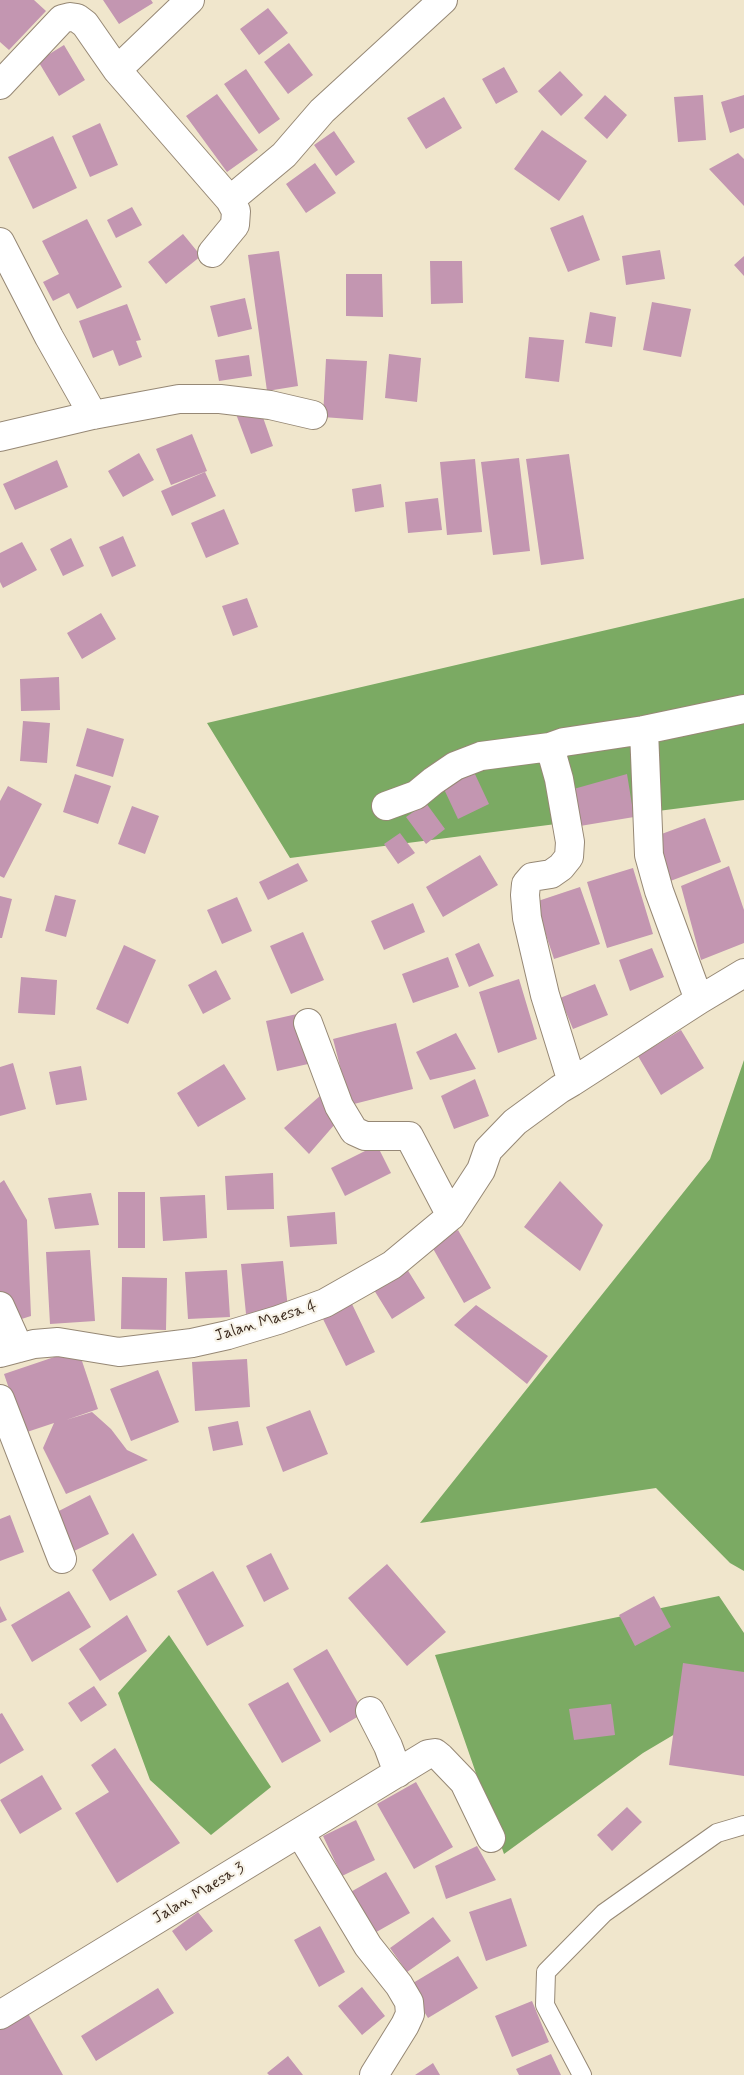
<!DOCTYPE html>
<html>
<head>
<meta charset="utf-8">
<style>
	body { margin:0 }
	canvas { display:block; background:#f0e6cc }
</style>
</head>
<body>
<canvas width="744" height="2075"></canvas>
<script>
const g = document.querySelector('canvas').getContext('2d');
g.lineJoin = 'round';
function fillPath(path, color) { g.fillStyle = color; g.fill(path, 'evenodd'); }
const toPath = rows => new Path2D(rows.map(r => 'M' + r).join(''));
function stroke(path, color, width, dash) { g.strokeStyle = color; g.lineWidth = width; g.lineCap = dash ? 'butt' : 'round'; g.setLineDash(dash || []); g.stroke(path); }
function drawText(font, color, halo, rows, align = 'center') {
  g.font = font + ' Mynerve,sans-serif'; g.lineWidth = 4.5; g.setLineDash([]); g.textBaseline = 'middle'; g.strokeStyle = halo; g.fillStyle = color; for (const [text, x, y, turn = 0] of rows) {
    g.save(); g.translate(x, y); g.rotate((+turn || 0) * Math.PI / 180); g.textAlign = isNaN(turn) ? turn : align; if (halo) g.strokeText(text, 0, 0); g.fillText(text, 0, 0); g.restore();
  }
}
fillPath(toPath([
	[744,598,744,800,290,858,207,723],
	[744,1060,744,1571,730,1563,656,1488,420,1523,710,1159],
	[719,1596,744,1633,744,1693,643,1753,504,1854,435,1655],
	[169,1635,271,1787,211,1835,150,1780,118,1693]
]), '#7baa63');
fillPath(toPath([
	[0,0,34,0,46,11,9,50,0,42],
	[103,0,151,0,153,3,119,24],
	[268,8,288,33,259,55,240,29],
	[289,43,313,75,288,94,264,62],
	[64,45,85,80,59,96,38,61],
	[504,67,518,92,496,104,482,79],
	[246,69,280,119,259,134,224,84],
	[560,71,583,95,561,116,538,91],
	[217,94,258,150,227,172,186,116],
	[605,95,627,115,607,139,584,118],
	[703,95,706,140,678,142,674,97],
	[744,95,744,128,730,133,721,102],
	[444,97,462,128,426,149,407,118],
	[100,123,118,165,90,177,72,136],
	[542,130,587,161,559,201,514,169],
	[334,131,355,162,336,176,314,145],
	[53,136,77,188,33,209,8,157],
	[738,153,744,159,744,206,709,169],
	[315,163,336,193,306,213,286,184],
	[132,207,142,225,116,238,107,220],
	[583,215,600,260,568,272,550,228],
	[87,219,122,287,77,309,69,293,53,301,43,282,59,274,42,241],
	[183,234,201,256,166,284,148,262],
	[660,250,665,279,626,285,622,256],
	[279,251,298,386,267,391,248,255],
	[744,256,744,276,734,265],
	[430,261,462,261,463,303,431,304],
	[346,274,382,274,383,317,346,316],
	[245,298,252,329,218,337,210,306],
	[652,302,691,309,681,357,643,350],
	[127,304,141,340,136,341,142,357,119,366,113,350,93,358,79,321],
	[590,312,616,317,612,347,585,343],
	[529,337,564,340,559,382,525,378],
	[389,354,421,358,417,402,385,398],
	[249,355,252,376,219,381,215,360],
	[326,359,367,361,363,420,323,417],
	[259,406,273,446,251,454,236,414],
	[192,434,207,471,171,485,156,449],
	[139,453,154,480,123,497,108,471],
	[569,454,584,559,541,565,526,459],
	[519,458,530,551,493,555,481,462],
	[475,459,482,532,447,535,440,462],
	[57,460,68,487,15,510,3,484],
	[205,472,216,496,172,516,161,491],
	[381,484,384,507,355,512,352,489],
	[438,498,442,530,408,533,405,502],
	[224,509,239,544,206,558,191,523],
	[123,536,136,566,112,577,99,547],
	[71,538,84,566,63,576,50,549],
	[22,542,37,570,3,588,0,582,0,553],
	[247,598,258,627,233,636,222,606],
	[101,613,116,639,82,659,67,633],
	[59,677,60,710,21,711,20,679],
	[23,721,50,723,47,763,20,761],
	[87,728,124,739,113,777,76,766],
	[474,772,489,804,458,819,443,787],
	[75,774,111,786,98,824,63,812],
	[627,774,634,817,574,827,570,790],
	[8,786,42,804,4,878,0,876,0,801],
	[426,803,445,829,426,844,406,817],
	[132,806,159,816,145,854,118,844],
	[705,818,721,862,665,883,648,839],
	[400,833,415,853,398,864,384,844],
	[480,855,498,885,443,917,426,887],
	[298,863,308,881,268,900,259,882],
	[729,866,744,910,744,943,701,960,681,886],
	[633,868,653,934,607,948,587,882],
	[580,887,600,944,554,959,535,902],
	[55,895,76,900,66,937,45,931],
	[0,896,12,899,2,938,0,938],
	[237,897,252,931,222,944,207,910],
	[413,903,425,932,384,950,371,921],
	[303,932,324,980,291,994,270,946],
	[479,943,494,976,469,987,455,954],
	[124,945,156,960,128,1024,96,1009],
	[652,948,664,977,630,991,619,960],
	[448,957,459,987,413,1003,402,974],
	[216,970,231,999,203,1014,188,985],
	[21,977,57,980,55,1015,18,1013],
	[519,979,537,1039,498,1053,479,992],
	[595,984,608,1015,573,1029,560,998],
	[297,1014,308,1064,277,1071,266,1021],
	[396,1023,413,1089,350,1105,333,1039],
	[681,1030,704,1068,661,1095,638,1056],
	[456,1033,476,1069,430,1080,416,1052],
	[13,1063,26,1109,0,1116,0,1067],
	[224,1064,246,1099,198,1127,177,1093],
	[81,1066,87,1100,56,1105,49,1072],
	[475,1079,489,1116,454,1129,441,1096],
	[321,1095,342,1116,309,1154,284,1128],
	[377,1145,391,1173,345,1196,331,1168],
	[273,1173,274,1209,227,1210,225,1176],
	[4,1180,27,1220,31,1316,12,1322,0,1295,0,1183],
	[560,1181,603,1225,580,1271,524,1227],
	[118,1192,145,1192,145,1248,118,1248],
	[91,1193,99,1225,55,1229,48,1198],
	[205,1195,207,1238,163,1241,160,1197],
	[335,1212,337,1244,290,1247,287,1216],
	[458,1230,491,1288,464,1303,431,1245],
	[90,1250,95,1321,50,1324,46,1252],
	[283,1261,288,1309,246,1314,241,1264],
	[407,1269,425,1298,392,1319,374,1290],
	[227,1270,230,1317,188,1319,185,1272],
	[122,1277,167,1278,166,1330,121,1329],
	[352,1304,375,1352,346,1366,323,1319],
	[476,1305,548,1356,527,1384,454,1325],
	[78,1349,98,1409,66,1420,92,1412,111,1429,127,1450,148,1460,66,1494,43,1448,54,1423,24,1433,4,1374],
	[247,1359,250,1407,195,1411,192,1362],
	[158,1370,179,1422,131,1441,110,1389],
	[310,1410,328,1454,283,1472,266,1427],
	[238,1421,243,1445,213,1451,208,1427],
	[90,1495,109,1534,72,1552,53,1514],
	[10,1515,24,1552,0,1561,0,1519],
	[133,1533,157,1575,110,1601,92,1570],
	[271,1553,289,1589,264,1602,246,1566],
	[387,1564,446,1632,407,1666,348,1598],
	[213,1571,244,1626,207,1646,177,1591],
	[69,1591,91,1627,32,1662,11,1625],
	[654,1596,671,1627,635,1646,619,1615],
	[0,1606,7,1620,0,1623],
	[127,1615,147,1651,100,1681,79,1649],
	[327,1649,364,1713,330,1733,293,1669],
	[683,1663,744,1672,744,1776,669,1765],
	[288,1682,321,1741,282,1763,248,1704],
	[94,1686,107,1705,81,1722,68,1703],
	[611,1704,615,1735,574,1740,569,1709],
	[2,1713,24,1750,0,1764,0,1714],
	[115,1748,180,1843,117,1883,75,1813,109,1792,91,1765],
	[42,1775,62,1809,20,1834,0,1800],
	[416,1782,453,1847,414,1869,377,1804],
	[627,1807,642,1822,612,1851,597,1835],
	[356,1820,375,1860,342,1876,323,1836],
	[477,1846,496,1880,446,1899,435,1866],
	[386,1872,410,1913,371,1935,347,1894],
	[511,1898,527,1946,486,1961,469,1912],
	[198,1912,213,1931,186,1951,172,1931],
	[433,1917,451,1941,407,1972,390,1948],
	[320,1926,345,1972,319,1987,294,1940],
	[458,1956,478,1988,428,2018,408,1986],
	[362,1987,385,2016,362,2035,338,2006],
	[158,1988,174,2013,96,2061,81,2036],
	[532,2001,549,2042,512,2057,495,2016],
	[26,2010,63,2075,0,2075,0,2026],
	[551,2054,561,2075,519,2075,516,2069],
	[288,2056,303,2075,269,2075,267,2073],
	[433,2063,440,2075,415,2075]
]), '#c396b1');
const lane = toPath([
	[582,2075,545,2005,546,1972,604,1913,717,1833,744,1825]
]);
const street = toPath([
	[117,70,190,0],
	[0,85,62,19,70,17,77,18,85,24,117,70,230,200,236,211,235,225,212,253],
	[230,200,284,155,322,111,443,0],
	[0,242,49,337,93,415],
	[0,437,93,415,179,399,220,399,270,405,313,415],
	[386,806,416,795,433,781,455,766,481,756,550,747],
	[699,1000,744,973],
	[308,1023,339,1106,354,1131,365,1136,409,1136,451,1216],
	[572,1082,699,1000,659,891,649,855,644,730],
	[0,1306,19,1348],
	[0,1353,34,1344,58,1342,119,1352,192,1343,228,1335,278,1320,325,1303,392,1265,451,1216,481,1170,488,1150,515,1122,560,1089,572,1082,545,995,527,918,525,895,526,884,532,877,551,874,561,867,569,857,570,842,559,779,550,747,564,742,644,730,744,709],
	[0,1399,62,1559],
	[370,1711,388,1746,398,1773],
	[300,1833,368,1946,399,1985,409,2002,410,2014,405,2025,374,2075],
	[0,2015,428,1754,435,1753,440,1757,464,1782,491,1838]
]);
stroke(lane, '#968875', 20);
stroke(street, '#968875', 30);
stroke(lane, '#fff', 18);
stroke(street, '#fff', 28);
drawText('16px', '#3b2a1e', '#f7f3e8', [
	["Jalan Maesa 4",266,1322,-17],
	["Jalan Maesa 3",199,1894,-31]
]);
</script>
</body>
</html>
